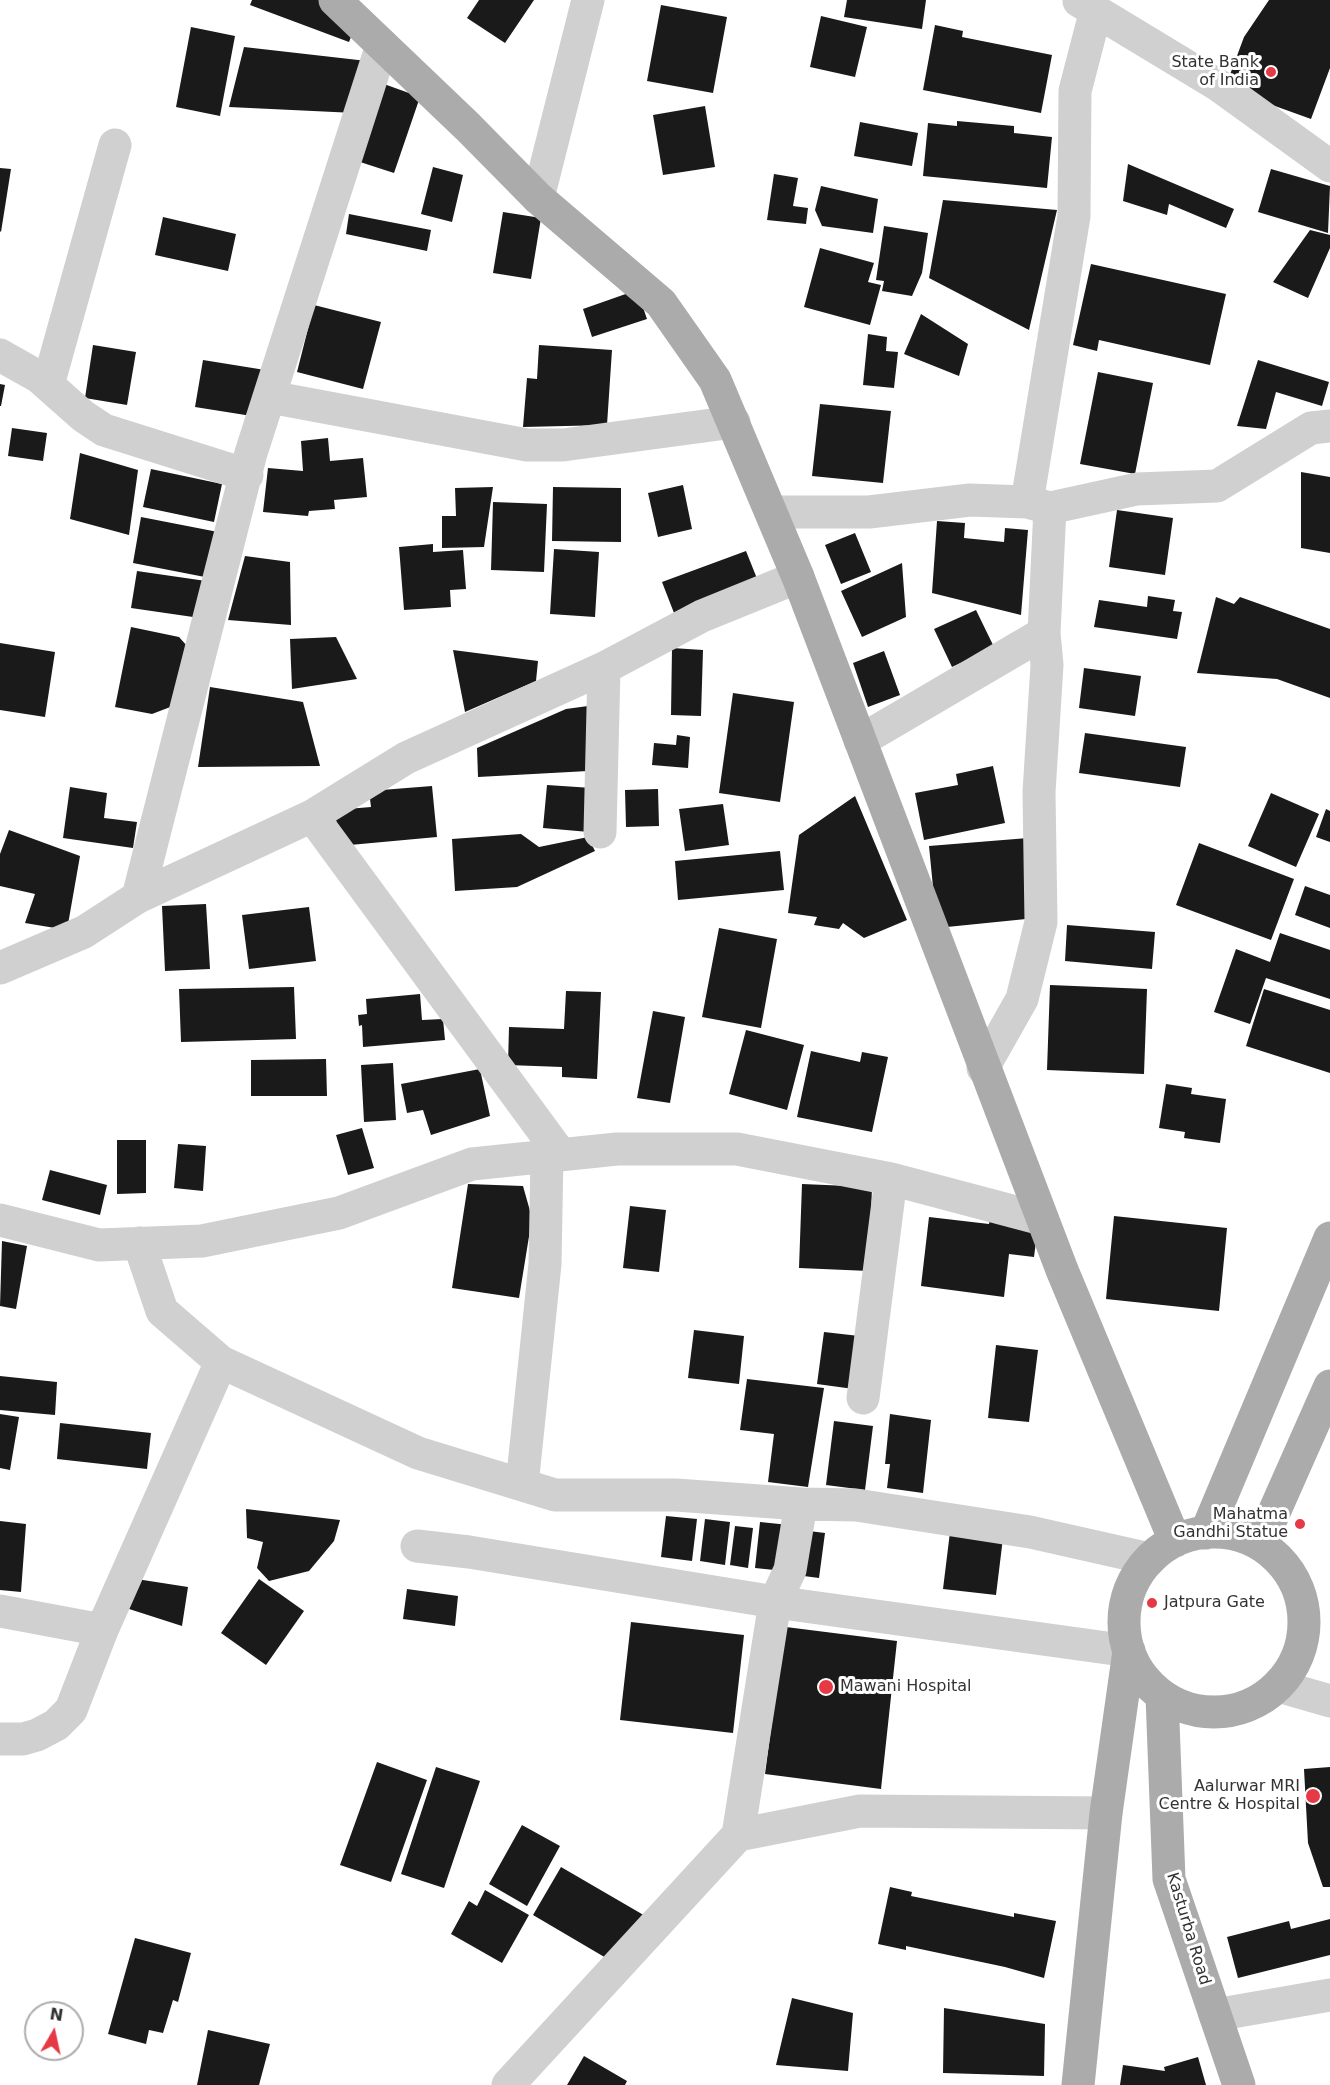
<!DOCTYPE html>
<html>
<head>
<meta charset="utf-8">
<style>
	body { margin:0 }
	#map { position:relative; width:1330px; height:2085px; overflow:hidden; background:#fff; font-family:"DejaVu Sans",sans-serif }
	canvas { display:block }
	.north { position:absolute; left:24px; top:2001px; width:60px; height:60px; box-sizing:border-box; background:#fff; border:2px solid #adadad; border-radius:50%; rotate:9deg; font-size:16px; font-weight:700; line-height:24px; text-align:center; color:#333 }
	.north::after { content:''; display:block; margin:auto; width:21px; height:27px; background:#e63946; clip-path:polygon(50% 0,100% 100%,50% 72%,0 100%) }
</style>
</head>
<body>
<div id="map">
<canvas width="1330" height="2085"></canvas>
<div class="north">N</div>
</div>
<script>
const g = document.querySelector('canvas').getContext('2d');
g.lineJoin = 'round';
function fillPath(path, color) { g.fillStyle = color; g.fill(path, 'evenodd'); }
const toPath = rows => new Path2D(rows.map(r => 'M' + r).join(''));
function stroke(path, color, width, dash) { g.strokeStyle = color; g.lineWidth = width; g.lineCap = dash ? 'butt' : 'round'; g.setLineDash(dash || []); g.stroke(path); }
function drawText(font, color, halo, rows, align = 'center') {
  g.font = font + ' "DejaVu Sans",sans-serif'; g.lineWidth = 6; g.setLineDash([]); g.textBaseline = 'middle'; g.strokeStyle = halo; g.fillStyle = color; for (const [text, x, y, turn = 0] of rows) {
    g.save(); g.translate(x, y); g.rotate((+turn || 0) * Math.PI / 180); g.textAlign = isNaN(turn) ? turn : align; if (halo) g.strokeText(text, 0, 0); g.fillText(text, 0, 0); g.restore();
  }
}
fillPath(toPath([
	[252,0,324,0,356,24,349,42,250,5],
	[479,0,534,0,505,43,467,18],
	[847,0,926,0,922,29,844,17],
	[1269,0,1330,0,1330,68,1311,119,1225,88,1244,37],
	[661,5,727,17,713,93,647,81],
	[821,16,867,27,855,77,810,67],
	[935,25,963,31,962,37,1052,55,1041,113,923,90],
	[191,27,235,36,220,116,176,107],
	[244,47,367,61,355,113,229,107],
	[384,84,420,97,394,173,357,161],
	[705,106,715,167,663,175,653,115],
	[957,121,1014,126,1014,133,1052,137,1047,188,923,176,928,123,957,126],
	[860,122,918,133,912,166,854,156],
	[1128,164,1234,209,1226,228,1169,204,1167,215,1123,201],
	[433,167,463,175,452,222,421,214],
	[0,168,11,169,1,232,0,231],
	[1271,169,1330,186,1328,233,1258,212],
	[774,174,798,178,793,206,808,208,806,224,767,220],
	[821,186,878,199,873,233,822,226,815,210],
	[943,200,1057,210,1029,330,929,278],
	[503,212,541,218,531,279,493,273],
	[349,214,431,230,427,251,346,234],
	[163,217,236,234,228,271,155,255],
	[884,226,928,233,922,273,912,296,882,291,884,281,876,280],
	[1310,230,1330,235,1330,248,1308,298,1273,282],
	[820,248,874,263,868,282,881,285,870,325,804,307],
	[1091,264,1226,294,1210,365,1099,340,1097,351,1073,345],
	[637,290,647,319,592,337,583,309],
	[314,305,381,322,363,389,297,372],
	[921,314,968,344,959,376,904,354],
	[868,334,887,337,886,351,898,352,894,388,863,385],
	[93,345,136,352,127,405,85,398],
	[539,345,612,350,607,425,523,427,527,378,537,379],
	[203,360,265,370,258,417,195,407],
	[1258,360,1329,382,1322,406,1276,392,1266,429,1237,426],
	[1098,372,1153,383,1135,474,1080,464],
	[0,384,5,385,1,406,0,406],
	[820,404,891,411,883,483,812,476],
	[12,428,47,433,43,461,8,456],
	[328,438,330,461,363,458,367,497,334,500,335,509,309,511,308,516,263,512,268,468,303,471,301,441],
	[80,453,138,470,129,535,70,519],
	[151,469,222,484,214,522,143,507],
	[1301,472,1330,477,1330,553,1301,548],
	[683,485,692,529,658,537,648,493],
	[493,487,484,547,442,548,442,516,456,516,455,488],
	[553,487,621,488,621,542,552,541],
	[493,502,547,504,544,572,491,570],
	[1117,510,1173,518,1165,575,1109,567],
	[141,517,218,532,210,578,133,563],
	[937,521,965,523,964,538,1004,542,1005,528,1028,530,1021,615,932,593],
	[855,533,871,572,841,584,825,545],
	[433,544,433,552,463,550,466,589,450,590,451,607,404,610,399,547],
	[554,549,599,552,595,617,550,614],
	[746,551,758,581,674,613,662,582],
	[245,556,290,562,291,625,228,620],
	[902,563,906,617,862,637,841,591],
	[137,571,206,581,200,618,131,608],
	[1148,596,1175,600,1173,611,1182,612,1177,639,1094,627,1099,600,1147,607],
	[1216,597,1234,604,1240,597,1330,629,1330,698,1277,679,1197,673],
	[976,610,994,647,952,667,934,629],
	[131,627,179,637,196,656,186,701,152,714,115,707],
	[336,637,357,679,292,689,290,639],
	[0,643,55,652,45,717,0,710],
	[672,648,703,650,701,716,671,715],
	[453,650,538,661,536,681,465,712],
	[884,651,900,695,868,707,853,663],
	[1084,668,1141,676,1135,716,1079,708],
	[210,687,303,702,320,766,198,767],
	[733,693,794,702,780,802,719,793],
	[588,706,588,771,478,777,477,748,566,709],
	[1085,733,1186,747,1180,787,1079,773],
	[677,735,690,737,688,768,652,765,654,743,676,745],
	[993,766,1005,823,924,840,915,793,958,785,956,774],
	[547,785,592,788,589,832,543,828],
	[432,786,437,837,339,846,335,810,371,807,369,791],
	[70,787,107,793,104,818,137,822,133,848,63,838],
	[658,789,659,826,626,827,625,790],
	[1271,793,1319,814,1296,867,1248,846],
	[855,796,907,920,864,938,843,923,839,929,814,925,817,917,788,913,799,835],
	[723,804,729,845,685,851,679,809],
	[1326,809,1330,811,1330,842,1316,837],
	[9,830,80,856,67,930,25,923,35,894,0,886,0,854],
	[521,834,539,847,588,837,595,851,517,887,455,891,452,839],
	[1028,838,1036,918,937,928,929,846],
	[1199,843,1294,879,1271,940,1176,905],
	[780,851,784,890,678,900,675,861],
	[1305,886,1330,895,1330,928,1295,915],
	[206,904,210,969,165,971,162,906],
	[309,907,316,961,249,969,242,915],
	[1067,925,1155,932,1152,969,1065,961],
	[719,928,777,939,761,1028,702,1017],
	[1280,933,1330,950,1330,999,1266,978,1250,1024,1214,1012,1236,949,1270,962],
	[1050,985,1147,989,1144,1074,1047,1070],
	[294,987,296,1039,181,1042,179,989],
	[1264,989,1330,1010,1330,1073,1246,1046],
	[566,991,601,992,597,1079,562,1077,562,1067,508,1065,509,1027,564,1029],
	[420,994,422,1020,443,1019,445,1040,363,1047,362,1025,359,1026,358,1015,367,1014,366,999],
	[653,1011,685,1017,670,1103,637,1098],
	[746,1030,804,1045,787,1110,729,1094],
	[811,1051,860,1062,862,1052,888,1057,872,1132,797,1117],
	[326,1059,327,1096,251,1096,251,1060],
	[393,1063,396,1120,364,1122,361,1065],
	[480,1069,490,1116,431,1135,423,1110,407,1113,401,1084],
	[1166,1084,1192,1088,1191,1094,1226,1099,1220,1143,1184,1138,1185,1132,1159,1128],
	[362,1128,374,1168,348,1175,336,1135],
	[117,1140,146,1140,146,1193,117,1194],
	[178,1144,206,1146,203,1191,174,1188],
	[50,1170,107,1185,100,1215,42,1200],
	[468,1184,523,1186,532,1218,519,1298,452,1288],
	[802,1184,872,1187,869,1271,799,1268],
	[630,1206,666,1210,659,1272,623,1268],
	[1114,1216,1227,1228,1219,1311,1106,1299],
	[929,1217,989,1224,990,1219,1038,1226,1034,1257,1009,1254,1004,1297,921,1286],
	[2,1241,27,1246,16,1309,0,1306],
	[694,1330,744,1336,739,1384,688,1378],
	[824,1332,868,1337,861,1390,817,1384],
	[996,1345,1038,1350,1029,1422,988,1418],
	[0,1376,57,1382,55,1415,0,1410],
	[747,1379,824,1388,808,1487,768,1482,774,1434,740,1430],
	[0,1414,19,1417,10,1470,0,1468],
	[890,1414,931,1420,923,1493,887,1488,890,1464,885,1464],
	[834,1421,873,1426,865,1490,826,1485],
	[60,1423,151,1433,147,1469,57,1459],
	[246,1509,340,1520,334,1541,309,1571,269,1581,257,1568,263,1542,247,1538],
	[666,1516,697,1519,692,1561,661,1557],
	[705,1519,730,1522,725,1565,700,1561],
	[0,1521,26,1524,21,1592,0,1590],
	[760,1522,789,1525,784,1571,755,1568],
	[735,1526,753,1528,748,1568,730,1565],
	[801,1530,825,1533,819,1578,796,1575],
	[950,1532,1003,1538,996,1595,943,1589],
	[130,1578,188,1587,182,1626,126,1608],
	[259,1579,304,1611,266,1665,221,1633],
	[407,1589,458,1596,455,1626,403,1619],
	[631,1622,744,1635,733,1733,620,1720],
	[778,1626,897,1641,881,1789,765,1774,775,1699],
	[377,1762,427,1780,391,1882,340,1865],
	[436,1767,480,1781,444,1888,401,1874],
	[1330,1767,1330,1887,1323,1887,1308,1843,1304,1769],
	[522,1825,560,1846,527,1906,489,1884],
	[561,1867,647,1917,618,1965,533,1915],
	[890,1887,912,1892,911,1896,1014,1917,1014,1913,1056,1921,1044,1978,1005,1967,906,1946,906,1950,878,1944],
	[485,1890,529,1915,502,1963,451,1934,469,1901,477,1906],
	[1330,1919,1330,1955,1238,1978,1227,1937,1289,1921,1291,1929],
	[135,1938,191,1953,178,2002,173,2000,163,2033,149,2030,146,2044,108,2034],
	[792,1998,853,2013,848,2071,776,2065],
	[944,2008,1045,2024,1044,2076,943,2073],
	[208,2030,270,2044,259,2085,197,2085],
	[584,2056,627,2081,625,2085,567,2085],
	[1198,2057,1206,2085,1120,2085,1123,2065,1165,2071,1164,2067]
]), '#1a1a1a');
stroke(toPath([
	[1079,1,1218,85,1330,166],
	[538,198,588,0],
	[0,355,39,377,83,416,104,430,247,475],
	[48,385,115,145],
	[270,397,527,445,563,445,734,422],
	[1027,502,1074,216,1075,91,1096,10],
	[772,512,869,512,970,500,1027,502,1050,508,1137,489,1217,486,1311,428,1330,426],
	[860,741,1044,633],
	[312,816,561,1155],
	[600,832,604,668],
	[138,897,251,453,382,45],
	[0,968,84,932,138,897,312,816,406,758,604,668,702,616,798,577],
	[983,1068,1022,999,1041,922,1039,792,1047,665,1044,633,1050,508],
	[0,1220,99,1245,202,1241,339,1213,472,1164,617,1149,737,1149,891,1179,1042,1219],
	[139,1243,162,1311,221,1362,418,1453,555,1495,676,1495,801,1504,856,1505,1030,1532,1150,1559],
	[863,1398,891,1179],
	[522,1485,545,1264,547,1156],
	[417,1546,469,1552,775,1602,1129,1651],
	[0,1611,102,1630,221,1362],
	[1278,1686,1330,1701],
	[0,1739,23,1739,37,1735,56,1725,71,1710,102,1630],
	[738,1835,775,1602,790,1570,801,1504],
	[1215,2015,1330,1995],
	[508,2085,738,1835,860,1811,1106,1813]
]), '#d0d0d0', 33);
stroke(toPath([
	[335,0,468,127,538,198,661,303,715,380,798,577,1062,1270,1175,1541],
	'1124 1622a90 90 0 1 1 180 0a90 90 0 1 1-180 0Z',
	[1206,1533,1330,1238],
	[1260,1544,1330,1386],
	[1162,1696,1169,1879,1239,2085],
	[1078,2085,1106,1813,1129,1651]
]), '#ababab', 33);
for (const [x, y, r, color] of [
	[1271,72,6,"#e63946"],
	[1300,1524,6,"#e63946"],
	[1152,1603,6,"#e63946"],
	[826,1687,8,"#e63946"],
	[1313,1796,8,"#e63946"]
]) { const dot = new Path2D(); dot.arc(x, y, r, 0, 2 * Math.PI); g.fillStyle = color; g.fill(dot); stroke(dot, '#fff', 2); }
drawText('16px', '#333', '#fff', [
	["State Bank",1259,63],
	["of India",1259,81],
	["Mahatma",1288,1515],
	["Gandhi Statue",1288,1533],
	["Jatpura Gate",1164,1603,"left"],
	["Mawani Hospital",840,1687,"left"],
	["Aalurwar MRI",1300,1787],
	["Centre & Hospital",1300,1805]
], 'right');
drawText('16px', '#333', '#fff', [
	["Kasturba Road",1188,1929,73]
]);
</script>
</body>
</html>
